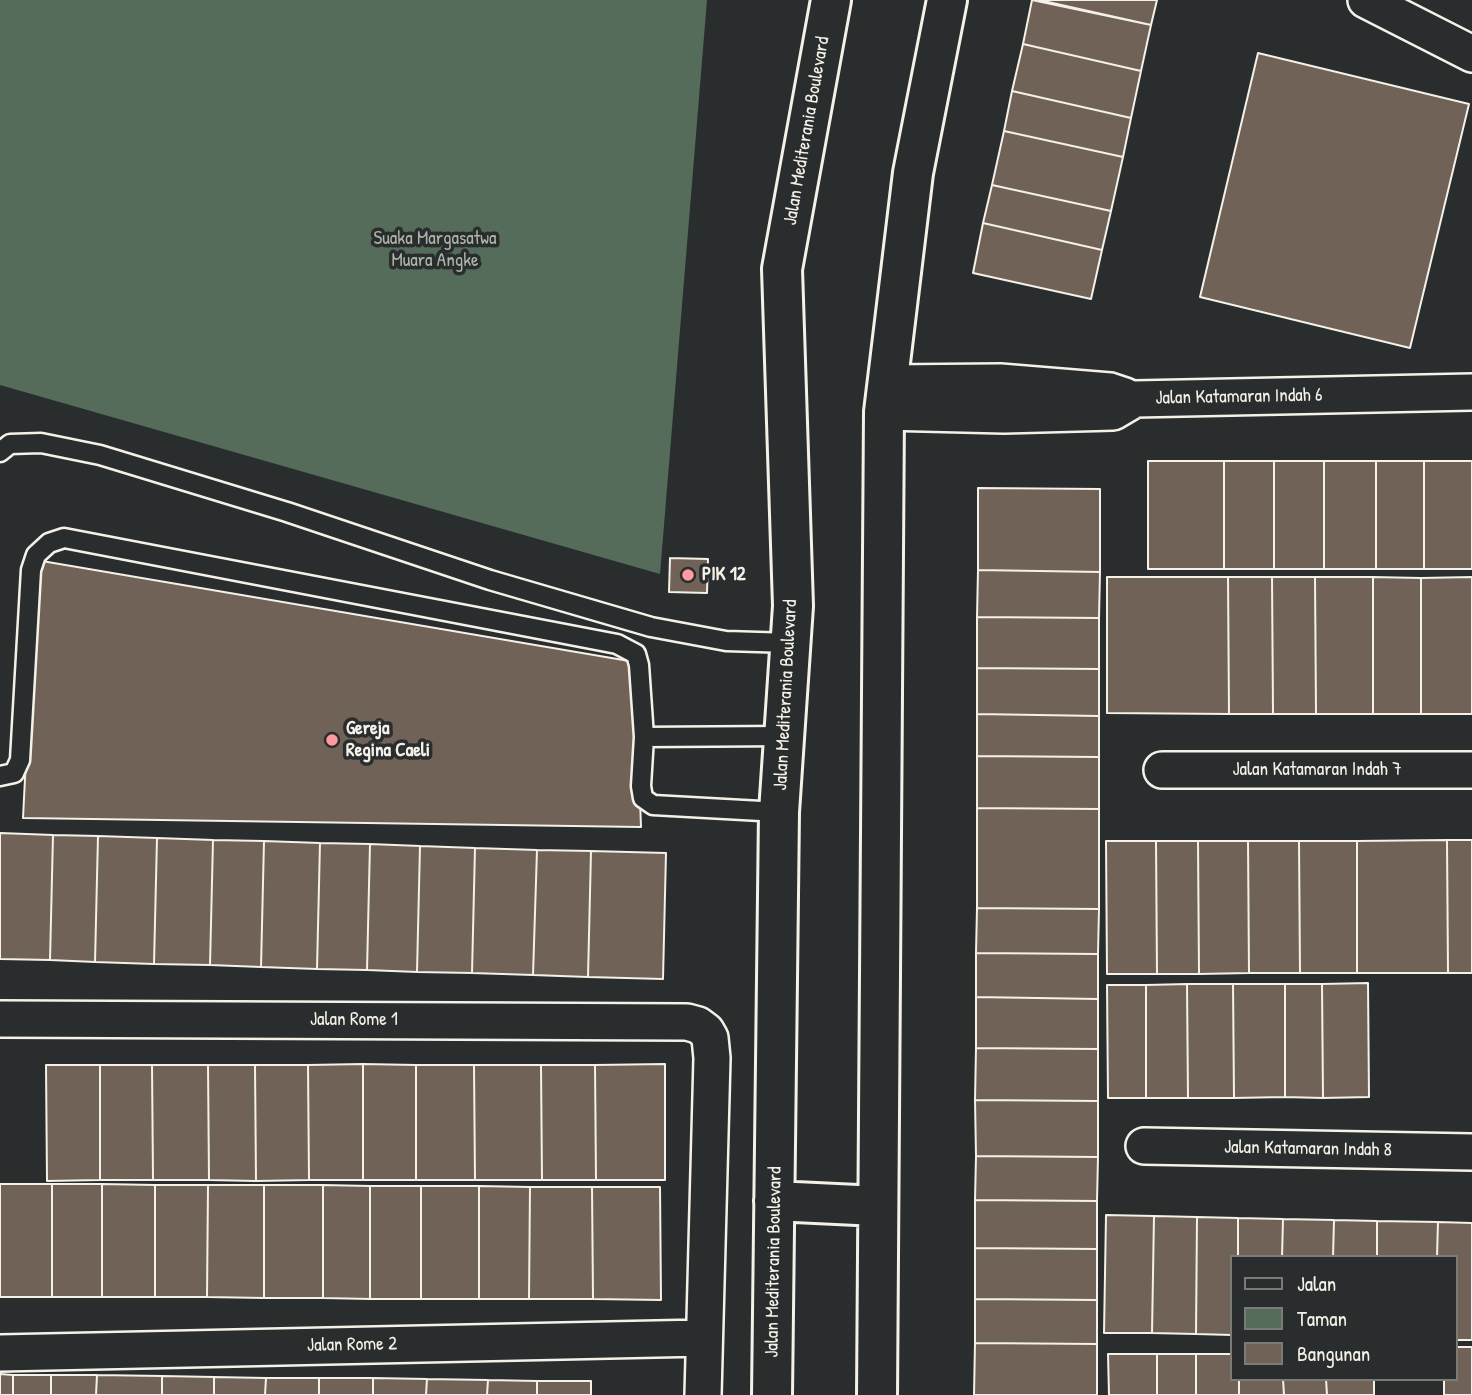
<!DOCTYPE html>
<html>
<head>
<meta charset="utf-8">
<style>
	body { margin:0 }
	#map { position:relative; width:1472px; height:1395px; overflow:hidden; background:#2a2d2e; font-family:"Patrick Hand",sans-serif }
	canvas { display:block }
	.legend { position:absolute; left:1230px; top:1255px; width:228px; height:126px; box-sizing:border-box; background:#2a2d2e; border:2px solid #7b7b78; margin:0; padding:9px 12px; list-style:none; font-size:21px; color:#f4f1e8 }
	.legend li { display:flex; align-items:center; gap:14px; height:35px }
	.legend b { width:35px; border:2px solid #7b7b78 }
</style>
</head>
<body>
<div id="map">
<canvas width="1472" height="1395"></canvas>
<ul class="legend">
<li><b style="height:9px;background:#2a2d2e"></b>Jalan</li>
<li><b style="height:19px;background:#546c59"></b>Taman</li>
<li><b style="height:19px;background:#716257"></b>Bangunan</li>
</ul>
</div>
<script>
const g = document.querySelector('canvas').getContext('2d');
g.lineJoin = 'round';
function fillPath(path, color) { g.fillStyle = color; g.fill(path, 'evenodd'); }
const toPath = rows => new Path2D(rows.map(r => 'M' + r).join(''));
function stroke(path, color, width, dash) { g.strokeStyle = color; g.lineWidth = width; g.lineCap = dash ? 'butt' : 'round'; g.setLineDash(dash || []); g.stroke(path); }
function drawText(font, color, halo, rows, align = 'center') {
  g.font = font + ' "Patrick Hand",sans-serif'; g.lineWidth = 7; g.setLineDash([]); g.textBaseline = 'middle'; g.strokeStyle = halo; g.fillStyle = color; for (const [text, x, y, turn = 0] of rows) {
    g.save(); g.translate(x, y); g.rotate((+turn || 0) * Math.PI / 180); g.textAlign = isNaN(turn) ? turn : align; if (halo) g.strokeText(text, 0, 0); g.fillText(text, 0, 0); g.restore();
  }
}
fillPath(toPath([
	[0,0,707,0,660,574,0,385]
]), '#546c59');
const building = toPath([
	[1032,0,1151,25,1141,71,1023,44,1032,0],
	[1039,0,1157,0,1151,25,1039,0],
	[1023,44,1141,71,1131,118,1012,91,1023,44],
	[1258,53,1469,104,1410,348,1200,297,1258,53],
	[1012,91,1131,118,1123,157,1004,131,1012,91],
	[1004,131,1123,157,1111,211,992,185,1004,131],
	[992,185,1111,211,1102,250,983,223,992,185],
	[983,223,1102,250,1091,299,973,273,983,223],
	[1148,461,1224,461,1224,569,1148,569,1148,461],
	[1224,461,1274,461,1274,569,1224,569,1224,461],
	[1274,461,1324,461,1324,569,1274,569,1274,461],
	[1324,461,1376,461,1376,569,1324,569,1324,461],
	[1376,461,1424,461,1424,569,1376,569,1376,461],
	[1424,461,1472,461,1472,569,1424,569,1424,461],
	[978,488,1100,489,1100,572,978,570,978,488],
	[670,558,708,559,707,593,669,592,670,558],
	[36,560,635,662,641,827,23,818,36,560],
	[978,570,1100,572,1099,618,977,617,978,570],
	[1107,577,1228,577,1229,714,1107,713,1107,577],
	[1228,577,1272,577,1273,714,1229,714,1228,577],
	[1272,577,1315,577,1316,714,1273,714,1272,577],
	[1315,577,1373,577,1373,714,1316,714,1315,577],
	[1373,577,1421,578,1421,714,1373,714,1373,577],
	[1472,577,1472,714,1421,714,1421,578,1472,577],
	[977,617,1099,618,1099,669,977,668,977,617],
	[977,668,1099,669,1099,716,977,714,977,668],
	[977,714,1099,716,1099,757,977,756,977,714],
	[977,756,1099,757,1099,809,977,808,977,756],
	[977,808,1099,809,1099,909,977,908,977,808],
	[0,833,53,835,50,960,0,959,0,833],
	[53,835,98,836,95,962,50,960,53,835],
	[98,836,157,838,154,964,95,962,98,836],
	[157,838,213,840,210,965,154,964,157,838],
	[213,840,264,841,261,967,210,965,213,840],
	[1447,840,1448,973,1357,973,1357,841,1447,840],
	[1447,840,1472,840,1472,973,1448,973,1447,840],
	[264,841,320,843,317,969,261,967,264,841],
	[1106,841,1156,841,1157,974,1107,974,1106,841],
	[1156,841,1198,841,1199,974,1157,974,1156,841],
	[1198,841,1248,841,1249,973,1199,974,1198,841],
	[1248,841,1299,841,1300,973,1249,973,1248,841],
	[1299,841,1357,841,1357,973,1300,973,1299,841],
	[320,843,370,844,367,970,317,969,320,843],
	[370,844,420,846,417,972,367,970,370,844],
	[420,846,475,848,472,973,417,972,420,846],
	[475,848,537,850,533,975,472,973,475,848],
	[537,850,591,851,588,977,533,975,537,850],
	[591,851,666,853,663,979,588,977,591,851],
	[977,908,1099,909,1098,954,976,953,977,908],
	[976,953,1098,954,1098,999,976,997,976,953],
	[1368,983,1369,1097,1323,1098,1322,984,1368,983],
	[1187,984,1188,1098,1146,1098,1146,985,1187,984],
	[1187,984,1233,984,1234,1098,1188,1098,1187,984],
	[1233,984,1285,984,1285,1097,1234,1098,1233,984],
	[1285,984,1322,984,1323,1098,1285,1097,1285,984],
	[1107,985,1146,985,1146,1098,1108,1098,1107,985],
	[976,997,1098,999,1098,1049,976,1048,976,997],
	[976,1048,1098,1049,1098,1101,975,1100,976,1048],
	[363,1064,363,1180,309,1180,308,1065,363,1064],
	[363,1064,416,1065,416,1180,363,1180,363,1064],
	[665,1064,665,1180,596,1180,595,1065,665,1064],
	[46,1065,100,1065,100,1180,47,1181,46,1065],
	[100,1065,152,1065,153,1180,100,1180,100,1065],
	[152,1065,208,1065,209,1180,153,1180,152,1065],
	[208,1065,255,1065,256,1181,209,1180,208,1065],
	[255,1065,308,1065,309,1180,256,1181,255,1065],
	[416,1065,474,1065,475,1180,416,1180,416,1065],
	[474,1065,541,1065,542,1180,475,1180,474,1065],
	[541,1065,595,1065,596,1180,542,1180,541,1065],
	[975,1100,1098,1101,1098,1157,976,1156,975,1100],
	[976,1156,1098,1157,1097,1201,975,1200,976,1156],
	[0,1184,52,1184,52,1297,0,1297,0,1184],
	[52,1184,102,1184,102,1297,52,1297,52,1184],
	[102,1184,155,1185,155,1297,102,1297,102,1184],
	[155,1185,208,1185,207,1297,155,1297,155,1185],
	[208,1185,264,1185,264,1298,207,1297,208,1185],
	[264,1185,323,1185,323,1298,264,1298,264,1185],
	[323,1185,370,1186,370,1299,323,1298,323,1185],
	[370,1186,421,1186,421,1299,370,1299,370,1186],
	[421,1186,479,1186,479,1299,421,1299,421,1186],
	[479,1186,530,1187,529,1299,479,1299,479,1186],
	[530,1187,592,1187,593,1299,529,1299,530,1187],
	[592,1187,660,1187,661,1300,593,1299,592,1187],
	[975,1200,1097,1201,1097,1249,975,1248,975,1200],
	[1106,1215,1154,1216,1152,1333,1104,1333,1106,1215],
	[1154,1216,1197,1217,1196,1334,1152,1333,1154,1216],
	[1197,1217,1238,1218,1238,1257,1232,1257,1232,1335,1196,1334,1197,1217],
	[1238,1218,1283,1219,1282,1257,1238,1257,1238,1218],
	[1283,1219,1334,1220,1333,1257,1282,1257,1283,1219],
	[1334,1220,1377,1221,1377,1257,1333,1257,1334,1220],
	[1377,1221,1438,1222,1437,1257,1377,1257,1377,1221],
	[1438,1222,1472,1223,1472,1340,1456,1340,1456,1257,1437,1257,1438,1222],
	[975,1248,1097,1249,1097,1300,975,1299,975,1248],
	[975,1299,1097,1300,1097,1344,975,1343,975,1299],
	[975,1343,1097,1344,1097,1395,974,1395,975,1343],
	[1456,1347,1472,1347,1472,1395,1444,1395,1444,1379,1456,1379,1456,1347],
	[1108,1354,1157,1354,1157,1395,1109,1395,1108,1354],
	[1157,1354,1196,1354,1196,1395,1157,1395,1157,1354],
	[1196,1354,1232,1354,1232,1379,1239,1379,1239,1395,1196,1395,1196,1354],
	[0,1374,13,1375,13,1395,0,1395,0,1374],
	[13,1375,51,1375,51,1395,13,1395,13,1375],
	[51,1375,97,1375,96,1395,51,1395,51,1375],
	[97,1375,162,1376,162,1395,96,1395,97,1375],
	[162,1376,214,1377,214,1395,162,1395,162,1376],
	[214,1377,266,1378,265,1395,214,1395,214,1377],
	[266,1378,319,1378,319,1395,265,1395,266,1378],
	[319,1378,373,1378,373,1395,319,1395,319,1378],
	[373,1378,427,1379,426,1395,373,1395,373,1378],
	[427,1379,488,1380,487,1395,426,1395,427,1379],
	[1239,1379,1283,1379,1284,1395,1239,1395,1239,1379],
	[1283,1379,1326,1379,1327,1395,1284,1395,1283,1379],
	[1326,1379,1374,1379,1374,1395,1327,1395,1326,1379],
	[488,1380,537,1381,537,1395,487,1395,488,1380],
	[537,1381,591,1381,591,1395,537,1395,537,1381]
]);
fillPath(building, '#716257');
stroke(building, '#f4f1e8', 2);
const service = toPath([
	[0,452,10,444,41,443,100,455,287,512,490,580,651,627,726,641,790,643],
	[644,737,784,736],
	[0,776,14,773,20,760,31,570,36,555,49,543,64,538,617,644,636,654,639,665,644,737,641,786,643,798,653,805,779,812]
]);
const minor = toPath([
	[1366,0,1472,54],
	[888,383,1000,382,1110,391,1125,396],
	[884,412,1004,415,1113,412,1135,399,1472,392],
	[1162,770,1472,770],
	[0,1019,687,1022,698,1025,706,1031,710,1038,712,1058,703,1395],
	[1144,1146,1472,1152],
	[0,1353,703,1338]
]);
const tertiary = toPath([
	[774,1201,878,1206],
	[772,1395,779,812,793,606,782,269,831,0],
	[877,1395,884,412,913,173,947,0]
]);
stroke(service, '#f4f1e8', 23);
stroke(minor, '#f4f1e8', 40);
stroke(tertiary, '#f4f1e8', 44);
stroke(service, '#2a2d2e', 18);
stroke(minor, '#2a2d2e', 35);
stroke(tertiary, '#2a2d2e', 38);
for (const [x, y, r, color] of [
	[688,575,7,"#ff9aa2"],
	[332,740,7,"#ff9aa2"]
]) { const dot = new Path2D(); dot.arc(x, y, r, 0, 2 * Math.PI); g.fillStyle = color; g.fill(dot); stroke(dot, '#2a2d2e', 2.5); }
drawText('19px', '#f4f1e8', '#2a2d2e', [
	["Jalan Mediterania Boulevard",807,131,-80],
	["Jalan Katamaran Indah 6",1239,397,-1],
	["Jalan Mediterania Boulevard",786,695,-87],
	["Jalan Katamaran Indah 7",1317,770],
	["Jalan Rome 1",354,1020],
	["Jalan Katamaran Indah 8",1308,1149,1],
	["Jalan Mediterania Boulevard",774,1262,-89],
	["Jalan Rome 2",352,1345,-1]
]);
drawText('19px', '#acb5a8', '#2a2d2e', [
	["Suaka Margasatwa",435,239],
	["Muara Angke",435,261]
]);
drawText('bold 19px', '#f4f1e8', '#2a2d2e', [
	["PIK 12",702,575],
	["Gereja",346,729],
	["Regina Caeli",346,751]
], 'left');
</script>
</body>
</html>
